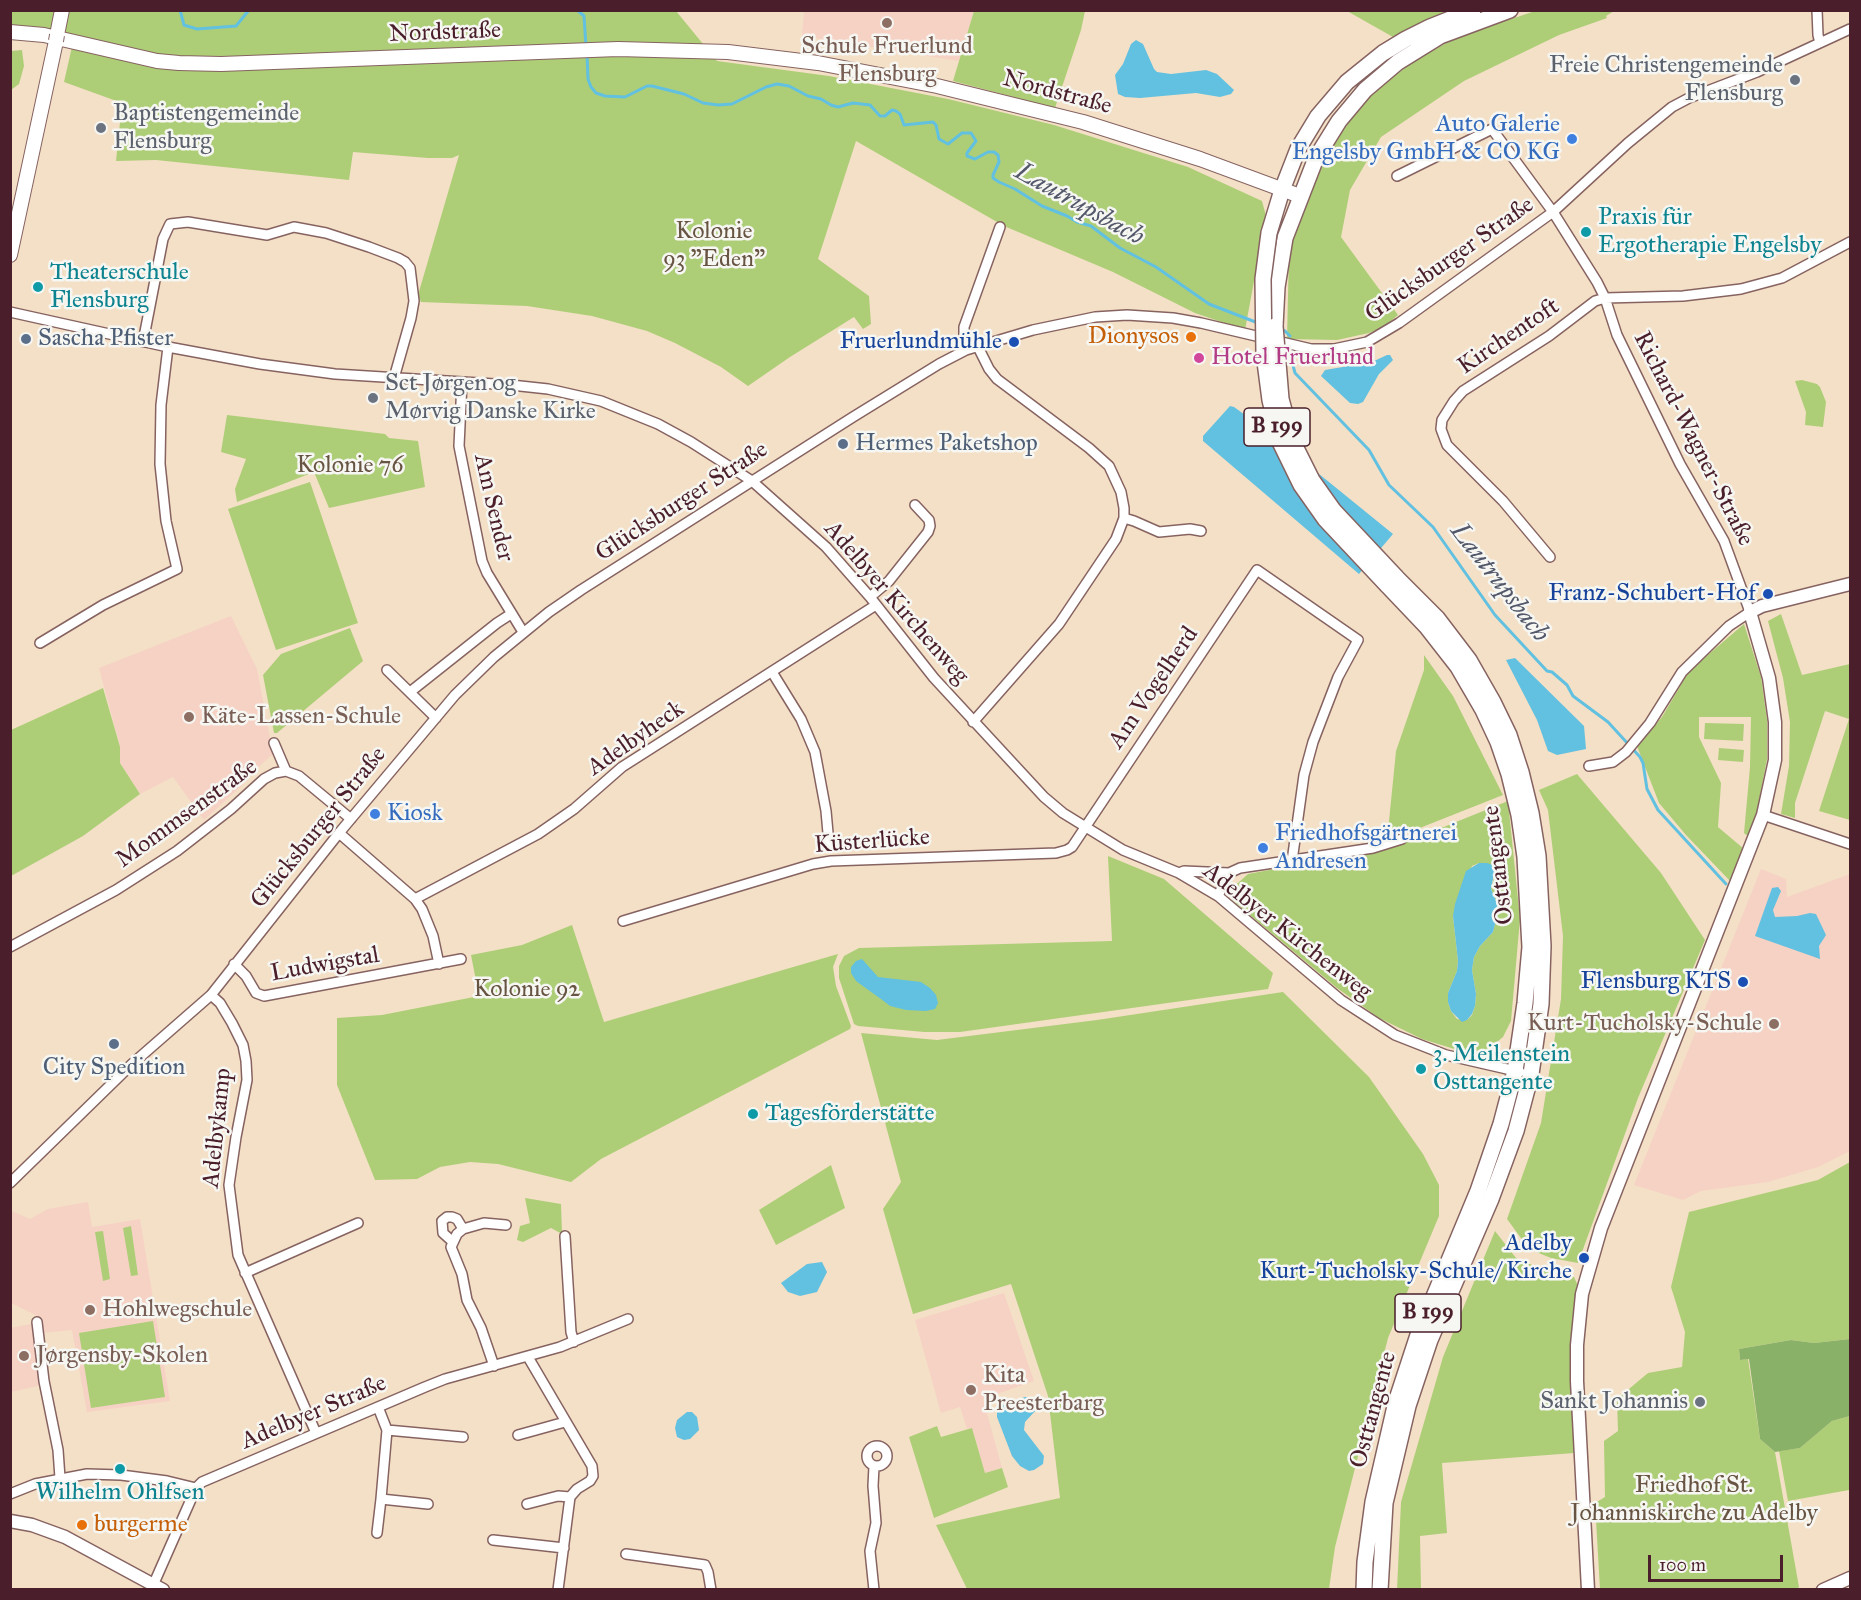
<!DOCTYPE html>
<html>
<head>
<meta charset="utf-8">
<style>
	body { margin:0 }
	#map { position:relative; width:1861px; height:1600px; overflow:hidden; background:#f4e0c6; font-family:"IM FELL Great Primer",serif }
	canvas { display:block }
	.frame { position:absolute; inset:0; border:12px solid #4a1f2b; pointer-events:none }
	.scale { position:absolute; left:1648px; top:1555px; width:135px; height:27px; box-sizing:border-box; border:3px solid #4a1f2b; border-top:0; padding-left:8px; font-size:18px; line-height:21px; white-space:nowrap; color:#4a1f2b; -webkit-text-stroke:4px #f6f6f2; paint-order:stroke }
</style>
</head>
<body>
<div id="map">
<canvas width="1861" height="1600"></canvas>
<div class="frame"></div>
<div class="scale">100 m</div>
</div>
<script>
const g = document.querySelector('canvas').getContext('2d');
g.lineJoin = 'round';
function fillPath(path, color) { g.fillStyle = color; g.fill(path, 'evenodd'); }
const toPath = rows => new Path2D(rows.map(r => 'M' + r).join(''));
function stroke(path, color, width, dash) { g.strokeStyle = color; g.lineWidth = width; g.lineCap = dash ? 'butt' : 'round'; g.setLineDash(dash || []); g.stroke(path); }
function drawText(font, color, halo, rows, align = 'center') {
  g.font = font + ' "IM FELL Great Primer",serif'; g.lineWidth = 5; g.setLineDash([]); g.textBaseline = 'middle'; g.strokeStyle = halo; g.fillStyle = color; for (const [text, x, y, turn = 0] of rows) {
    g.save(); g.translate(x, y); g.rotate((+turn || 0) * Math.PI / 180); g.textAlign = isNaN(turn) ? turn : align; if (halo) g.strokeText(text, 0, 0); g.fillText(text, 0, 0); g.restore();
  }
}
fillPath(toPath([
	[804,11,974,11,959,61,802,36],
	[231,616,257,669,273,754,255,770,248,780,204,820,173,777,140,794,120,763,120,747,99,668],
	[1761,869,1786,879,1787,897,1850,874,1850,1151,1818,1167,1768,1182,1701,1191,1683,1200,1634,1185],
	[88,1202,92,1227,140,1219,170,1401,87,1412,72,1330,42,1333,39,1317,11,1303,10,1210,30,1219,48,1209],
	[1004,1293,1034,1381,983,1399,1002,1468,985,1473,972,1428,967,1429,960,1407,941,1413,915,1320],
	[31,1324,42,1385,11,1392,10,1328]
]), '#f6d2c5');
fillPath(toPath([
	[11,10,676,11,717,61,829,76,948,99,1054,125,1188,167,1262,201,1266,216,1245,330,1195,313,1113,272,1004,226,856,141,818,259,869,296,871,324,863,329,854,317,790,357,748,386,721,367,675,343,647,331,592,316,527,306,421,302,418,295,459,155,452,158,428,158,353,152,349,180,156,160,116,161,122,103,64,82,74,38,11,25],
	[974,11,1085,11,1081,30,1055,108,953,81],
	[1347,11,1454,11,1393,37],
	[1535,11,1614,11,1606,16,1607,18,1559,35,1464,81,1381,137,1350,190,1341,237,1398,315,1385,326,1369,333,1337,340,1287,339,1289,253,1301,212,1328,153,1351,119,1377,89,1413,62,1455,38],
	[22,50,24,66,19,84,11,90,11,51],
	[1802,380,1817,384,1820,387,1826,402,1823,427,1805,425,1806,412,1795,381],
	[227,415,385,434,389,438,418,441,425,487,329,508,314,472,237,502,235,489,246,459,221,452],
	[310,482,358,623,276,650,228,509],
	[1781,614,1802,675,1850,664,1850,820,1819,811,1849,719,1825,711,1795,803,1795,818,1781,814,1789,766,1790,722,1783,678,1768,621],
	[1744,624,1761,677,1767,720,1767,759,1757,811,1749,837,1744,833,1750,767,1751,717,1699,717,1699,737,1721,783,1718,827,1744,849,1731,882,1686,835,1659,803,1637,746,1662,717,1689,671],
	[350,628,363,661,277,733,274,733,263,675,281,654],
	[1424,655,1453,696,1503,795,1387,841,1396,751,1424,670],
	[103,688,120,747,120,763,140,794,83,836,11,876,11,730],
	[1705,723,1744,724,1743,741,1704,739],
	[1719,748,1744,750,1743,762,1718,760],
	[1577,774,1661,873,1705,940,1638,1098,1578,1263,1551,1258,1529,1249,1507,1219,1541,1123,1561,999,1563,936,1548,810,1539,790],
	[1508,801,1520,919,1511,1021,1503,1037,1487,1050,1464,1052,1422,1039,1379,1018,1337,988,1232,900,1228,892,1248,874,1386,848,1404,843],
	[1479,863,1487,863,1494,878,1491,889,1497,903,1498,913,1493,932,1480,946,1474,957,1472,970,1476,994,1475,1006,1472,1015,1467,1020,1457,1019,1451,1011,1448,1002,1448,993,1457,971,1458,961,1453,916,1472,866],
	[1108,856,1164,879,1273,973,1268,989,960,1032,924,1032,858,1026,854,1024,839,978,839,966,844,956,859,948,1112,941],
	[572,925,604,1022,838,954,833,967,836,986,851,1026,850,1029,601,1159,571,1182,498,1164,470,1162,440,1167,417,1179,375,1180,337,1085,337,1018,382,1015,479,996,471,955,522,945],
	[1283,992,1369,1077,1423,1154,1439,1185,1439,1216,1388,1338,1335,1547,1329,1589,967,1589,936,1525,1060,1498,1048,1396,1011,1284,913,1314,883,1209,901,1182,861,1033,937,1040,1097,1020],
	[1850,1162,1850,1339,1814,1343,1791,1340,1739,1349,1740,1360,1748,1359,1760,1439,1775,1452,1799,1587,1797,1589,1600,1589,1595,1503,1605,1497,1604,1441,1618,1431,1617,1399,1648,1373,1682,1367,1685,1332,1671,1287,1689,1212,1818,1180],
	[831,1165,845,1208,776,1245,759,1210],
	[525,1198,561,1204,562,1234,551,1228,523,1242,517,1240,520,1226,530,1223],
	[131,1226,138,1275,131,1276,123,1228],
	[103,1231,110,1279,103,1281,95,1232],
	[1495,1231,1516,1258,1546,1271,1574,1277,1578,1286,1570,1360,1574,1453,1442,1463,1447,1533,1420,1536,1421,1589,1397,1590,1401,1502,1443,1357],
	[153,1321,165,1397,91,1408,79,1333],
	[1850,1416,1850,1495,1849,1490,1788,1501,1779,1451,1800,1448,1832,1421],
	[937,1426,941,1437,972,1428,985,1473,1002,1468,1008,1487,934,1518,909,1437]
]), '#adce77');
fillPath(toPath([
	[1850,1339,1850,1416,1832,1421,1800,1448,1775,1452,1760,1439,1749,1359,1740,1360,1739,1349,1791,1340,1814,1343]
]), '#8ab168');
fillPath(toPath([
	[1136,40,1143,44,1154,69,1157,72,1171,74,1206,70,1217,74,1234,90,1231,94,1220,97,1196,93,1140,98,1125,97,1118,94,1115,75,1123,64,1131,44],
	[1387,355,1390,355,1393,360,1379,374,1363,402,1358,404,1350,403,1321,376,1325,370,1372,362],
	[1230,406,1234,407,1255,422,1393,534,1359,574,1203,441,1203,436],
	[1515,658,1584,726,1586,749,1557,755,1548,751,1537,720,1506,660],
	[1479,863,1487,863,1493,865,1495,869,1491,889,1497,903,1498,913,1493,932,1480,946,1474,957,1472,970,1476,994,1475,1006,1472,1014,1467,1020,1462,1022,1451,1011,1448,1002,1448,993,1457,971,1458,961,1453,916,1455,904,1466,871],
	[1778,887,1781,891,1773,910,1775,917,1797,916,1810,913,1816,914,1826,935,1819,946,1820,959,1755,936,1772,888],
	[862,959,878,977,921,982,930,988,936,995,938,1003,935,1009,926,1011,906,1010,890,1006,885,1002,856,981,851,973,851,967,856,961],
	[822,1262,827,1272,817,1292,800,1296,788,1292,781,1283,807,1264],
	[1025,1397,1032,1397,1035,1402,1037,1409,1025,1422,1024,1430,1044,1456,1043,1464,1034,1470,1029,1471,1020,1466,1012,1456,997,1417,997,1411,1000,1406],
	[687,1412,692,1412,697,1417,699,1430,690,1439,684,1440,677,1437,675,1428,677,1420]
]), '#62c0e0');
stroke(toPath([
	[180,10,184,25,197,29,236,26,249,10],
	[577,10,584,16,586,47],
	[587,54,588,79,591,87,596,93,605,96,625,97,647,86,652,86,684,94,703,103,718,105,732,104,766,87,777,84,789,86,808,96,821,99,831,105,838,107,853,103,870,105,880,116,885,116,892,110,896,111,900,114,904,125,933,122,936,125,939,139,948,144,962,133,971,133,976,141,967,153,967,156,975,159,988,152,994,152,998,155,999,162,993,175,993,178,999,182,1015,189,1042,206,1067,216,1077,222,1091,226,1120,248,1156,267,1209,304,1258,323],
	[1279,329,1285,331,1290,336],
	[1290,354,1295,373,1369,450,1389,485,1433,527,1495,615,1547,671,1552,672,1567,685,1573,696,1608,722,1640,757,1643,763,1647,789,1658,810,1726,884]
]), '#62c0e0', 3);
const minor = toPath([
	[1817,10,1818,35,1820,43],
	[1397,176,1492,129,1553,212,1597,282,1605,298,1617,335,1680,464,1724,541,1750,612,1729,626,1682,672,1650,723,1626,752,1613,762,1589,766],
	[10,312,168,347,260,364,335,374,511,385,548,389,601,401,658,424,691,442,752,481,826,547,870,597,934,678,1044,797,1063,813,1123,850,1179,873,1218,896,1341,1000,1395,1035,1446,1055,1520,1072],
	[143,342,163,239,170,224,188,222,267,235,294,227,326,233,369,247,398,258,405,262,410,268,414,301,411,318,394,378],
	[966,350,964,342,964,327,1000,227],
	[462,382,459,446,482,561,487,573,523,632],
	[1124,518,1134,521,1159,532,1190,529,1201,531],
	[1550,557,1503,501,1447,445,1441,429,1442,420,1454,401,1463,391,1549,336,1595,301,1605,298,1683,296,1741,289,1782,278,1850,242],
	[870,597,889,581,928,532,930,526,929,520,915,505],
	[40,643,103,605,177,569,166,521,160,464,161,405,168,347],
	[387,670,436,718],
	[772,672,801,719,815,752,826,811,829,844],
	[410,692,497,623,511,614],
	[973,722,1059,624,1116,539,1124,518,1124,508,1121,492,1109,466,1089,448,997,379,989,369,978,347],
	[274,743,286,771],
	[1763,815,1850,844],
	[339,833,415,899,422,909,433,936,439,964],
	[1179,873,1184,871,1229,873,1240,868,1373,848,1402,839],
	[1218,896,1229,873],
	[415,899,538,834,574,809,622,767,876,605],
	[623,921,813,864,831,861,1056,853,1067,850,1072,847,1257,570,1358,640,1338,677,1313,742,1304,775,1292,861],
	[10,947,116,890,177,851,231,809,264,779,275,773,286,771,299,776,351,819],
	[234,964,246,976,256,993,264,996,461,959],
	[211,995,220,1003,232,1023,243,1045,246,1061,247,1080,236,1137,229,1185,238,1255,316,1433],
	[10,1183,132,1064,211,995,339,833,455,695,494,657,549,612,581,590,853,417,939,364,966,350,1033,330,1095,317,1127,315,1173,318,1201,323,1311,349,1334,349,1367,342,1399,323,1553,212,1628,143,1672,107,1689,98,1757,72,1850,29],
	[565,1236,571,1332,574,1342],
	[453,1242,443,1233,442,1221,447,1217,452,1217,457,1219,463,1229],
	[245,1273,358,1223],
	[37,1322,44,1381,58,1450,60,1478],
	[528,1357,592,1466,593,1476,590,1481,577,1489,570,1497,558,1590],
	[494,1366,481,1328,467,1300,462,1274,451,1247,457,1234,463,1229,484,1223,506,1225],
	[378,1407,387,1430,381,1499],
	[387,1430,463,1437],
	[518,1435,565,1422],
	'867 1456a10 10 0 1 1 20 0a10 10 0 1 1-20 0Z',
	[10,1494,35,1484,87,1474,121,1475,167,1481,196,1488],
	[527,1504,558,1496,570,1497],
	[377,1533,381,1499,428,1504],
	[493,1540,564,1548],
	[626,1554,705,1565,708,1572,711,1590],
	[151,1590,196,1488,202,1482,425,1387,445,1379,560,1347,628,1319],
	[874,1590,870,1551,876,1523,873,1486,874,1466]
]);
const tertiary = toPath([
	[10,1521,32,1525,65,1537,163,1590],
	[1588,1590,1577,1381,1577,1345,1582,1294,1601,1228,1763,815,1775,760,1775,722,1769,678,1750,612,1762,606,1850,584],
	[1823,1590,1850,1578]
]);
const secondary = toPath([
	[10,32,44,35,157,61,179,63,221,64,618,49,728,52,818,63,937,86,1083,122,1200,159,1300,196],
	[57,35,62,10],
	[10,255,56,41]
]);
const primary = toPath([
	[1269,233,1282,190,1298,149,1318,116,1347,82,1383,53,1406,39,1430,27,1473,10],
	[1275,326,1277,287,1285,238,1316,158,1339,121,1365,90,1398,62,1440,36,1510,10],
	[1364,1590,1365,1562,1373,1502,1396,1402,1418,1335,1478,1191,1501,1124,1515,1071,1525,1003,1530,947,1525,857,1519,815,1509,774,1498,742,1483,710,1458,667,1426,626,1387,585],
	[1380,1590,1385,1503,1408,1406,1430,1340,1491,1199,1516,1131,1531,1074,1541,1004,1543,946,1538,856,1531,813,1521,772,1509,735,1493,702,1469,660,1437,618,1396,577]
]);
stroke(minor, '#866361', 12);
stroke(tertiary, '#866361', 15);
stroke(secondary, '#866361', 16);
stroke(primary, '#866361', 18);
stroke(minor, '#fff', 9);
stroke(tertiary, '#fff', 12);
stroke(secondary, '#fff', 14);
stroke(primary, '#fff', 15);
const secondaryBridge = toPath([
	[56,41,57,35]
]);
const primaryBridge = toPath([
	[1269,233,1263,279,1264,354,1270,400,1280,442,1301,485,1325,519,1387,585],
	[1275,326,1281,399,1292,440,1312,480,1334,511,1396,577]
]);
stroke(secondaryBridge, '#866361', 16, []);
stroke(primaryBridge, '#866361', 18, []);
stroke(secondaryBridge, '#fff', 14);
stroke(primaryBridge, '#fff', 15);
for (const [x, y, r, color] of [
	[887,23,6,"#8d6e63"],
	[1795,80,6,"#6b7280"],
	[101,128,6,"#6b7280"],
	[1572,139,6,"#3f7fe0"],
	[1586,232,6,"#0f9aa8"],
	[38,287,6,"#0f9aa8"],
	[1191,337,6,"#e8710a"],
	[26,339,6,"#5c6f8a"],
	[1014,342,6,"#1a4fb4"],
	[1199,358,6,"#d1479c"],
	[373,398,6,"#6b7280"],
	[843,444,6,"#5c6f8a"],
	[1768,594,6,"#1a4fb4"],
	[189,717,6,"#8d6e63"],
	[375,814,6,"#3f7fe0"],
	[1263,848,6,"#3f7fe0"],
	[1743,982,6,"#1a4fb4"],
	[1774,1024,6,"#8d6e63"],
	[114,1044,6,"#5c6f8a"],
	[1421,1069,6,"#0f9aa8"],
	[753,1114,6,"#0f9aa8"],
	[1584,1258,6,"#1a4fb4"],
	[90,1310,6,"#8d6e63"],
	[24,1356,6,"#8d6e63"],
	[971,1390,6,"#8d6e63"],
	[1700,1402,6,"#6b7280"],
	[120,1469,6,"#0f9aa8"],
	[82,1525,6,"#e8710a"]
]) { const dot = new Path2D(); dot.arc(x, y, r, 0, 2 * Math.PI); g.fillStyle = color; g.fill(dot); stroke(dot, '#f6f6f2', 2); }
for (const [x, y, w] of [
	[1277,427,66],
	[1428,1313,66]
]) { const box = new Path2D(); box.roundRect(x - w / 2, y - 19, w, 38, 4.5); g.fillStyle = '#f6f6f2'; g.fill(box); stroke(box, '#4a1f2b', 1.5); }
drawText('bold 22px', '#4a1f2b', null, [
	["B 199",1277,427],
	["B 199",1428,1313]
]);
drawText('24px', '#4a1f2b', '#f6f6f2', [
	["Nordstraße",445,33,-2],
	["Nordstraße",1057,93,15],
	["Glücksburger Straße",1450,260,-35],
	["Kirchentoft",1509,337,-34],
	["Richard-Wagner-Straße",1693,439,63],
	["Glücksburger Straße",682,502,-33],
	["Am Sender",493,508,77],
	["Adelbyer Kirchenweg",896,603,49],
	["Am Vogelherd",1154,688,-56],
	["Adelbyheck",636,739,-35],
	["Mommsenstraße",187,814,-36],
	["Glücksburger Straße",319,828,-51],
	["Küsterlücke",872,842,-4],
	["Osttangente",1499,865,-97],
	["Adelbyer Kirchenweg",1287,932,38],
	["Ludwigstal",325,965,-10],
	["Adelbykamp",218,1128,-84],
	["Osttangente",1374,1410,-75],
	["Adelbyer Straße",314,1413,-23]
]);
drawText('24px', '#785e54', '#f6f6f2', [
	["Schule Fruerlund",887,47,"center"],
	["Flensburg",887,75,"center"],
	["Käte-Lassen-Schule",201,717],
	["Kurt-Tucholsky-Schule",1762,1024,"right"],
	["Hohlwegschule",102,1310],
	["Jørgensby-Skolen",36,1356],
	["Kita",983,1376],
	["Preesterbarg",983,1404]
], 'left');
drawText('24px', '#5b616d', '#f6f6f2', [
	["Freie Christengemeinde",1783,66],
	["Flensburg",1783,94],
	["Baptistengemeinde",113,114,"left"],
	["Flensburg",113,142,"left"],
	["Sct Jørgen og",385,384,"left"],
	["Mørvig Danske Kirke",385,412,"left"],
	["Sankt Johannis",1688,1402]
], 'right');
drawText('24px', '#366cbe', '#f6f6f2', [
	["Auto Galerie",1560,125,"right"],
	["Engelsby GmbH & CO KG",1560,153,"right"],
	["Kiosk",387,814],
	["Friedhofsgärtnerei",1275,834],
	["Andresen",1275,862]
], 'left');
drawText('24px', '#0d838f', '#f6f6f2', [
	["Praxis für",1598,218],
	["Ergotherapie Engelsby",1598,246],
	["Theaterschule",50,273],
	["Flensburg",50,301],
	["3. Meilenstein",1433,1055],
	["Osttangente",1433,1083],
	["Tagesförderstätte",765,1114],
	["Wilhelm Ohlfsen",120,1493,"center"]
], 'left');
drawText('24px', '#685442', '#f6f6f2', [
	["Kolonie",714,232],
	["93 \"Eden\"",714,260],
	["Kolonie 76",350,466],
	["Kolonie 92",527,990],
	["Friedhof St.",1694,1486],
	["Johanniskirche zu Adelby",1694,1514]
]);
drawText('24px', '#c56008', '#f6f6f2', [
	["Dionysos",1179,337],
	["burgerme",94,1525,"left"]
], 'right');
drawText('24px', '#4e5e75', '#f6f6f2', [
	["Sascha Pfister",38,339],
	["Hermes Paketshop",855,444],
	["City Spedition",114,1068,"center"]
], 'left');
drawText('24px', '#164399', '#f6f6f2', [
	["Fruerlundmühle",1002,342],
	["Franz-Schubert-Hof",1756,594],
	["Flensburg KTS",1731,982],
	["Adelby",1572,1244],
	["Kurt-Tucholsky-Schule/ Kirche",1572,1272]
], 'right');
drawText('24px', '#b23c85', '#f6f6f2', [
	["Hotel Fruerlund",1211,358]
], 'left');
drawText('italic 26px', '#52576a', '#f6f6f2', [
	["Lautrupsbach",1079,205,29],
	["Lautrupsbach",1499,583,52]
]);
</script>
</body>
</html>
